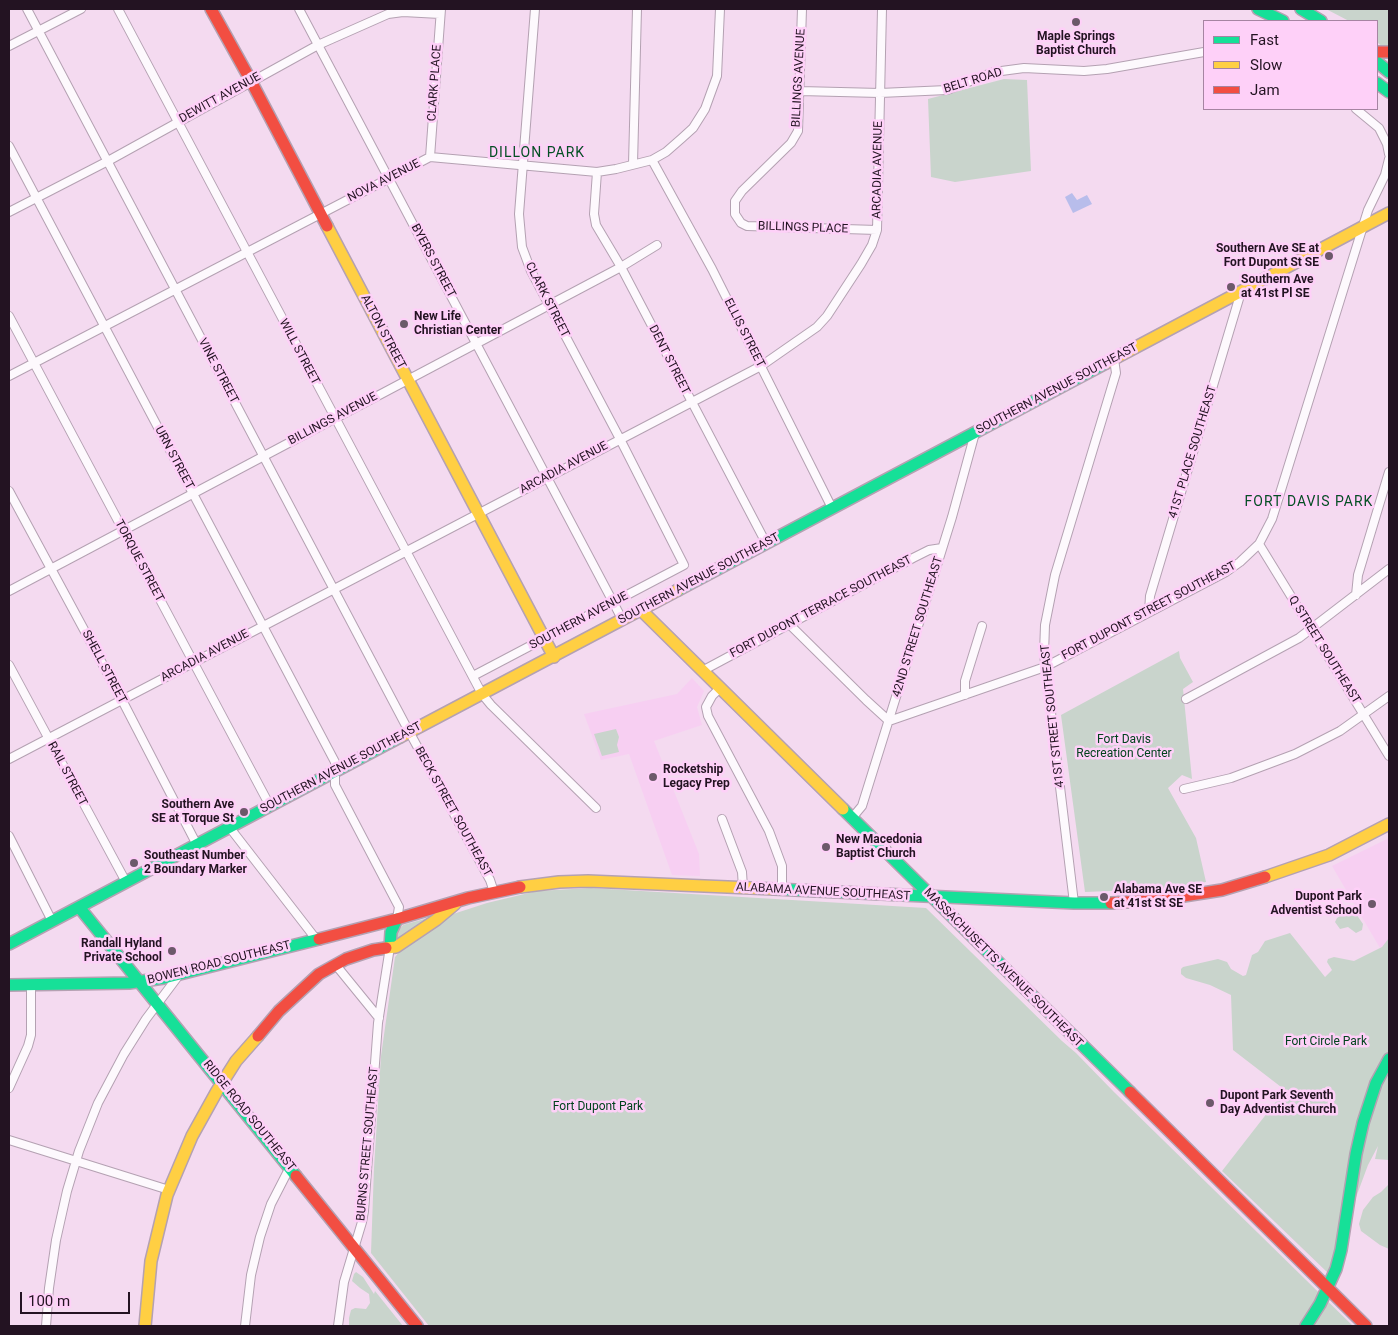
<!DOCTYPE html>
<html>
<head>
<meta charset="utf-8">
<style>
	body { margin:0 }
	#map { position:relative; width:1398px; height:1335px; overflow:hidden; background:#f4daf0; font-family:Roboto,sans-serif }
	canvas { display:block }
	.frame { position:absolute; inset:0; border:10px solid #231322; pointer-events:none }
	.legend { position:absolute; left:1203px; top:20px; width:175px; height:90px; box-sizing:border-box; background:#fed0f8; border:1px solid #a684a2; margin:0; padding:6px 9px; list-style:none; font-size:15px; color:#231322 }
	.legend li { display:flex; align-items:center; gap:10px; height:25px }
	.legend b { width:25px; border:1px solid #a684a2 }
	.scale { position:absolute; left:20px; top:1292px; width:110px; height:22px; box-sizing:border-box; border:2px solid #231322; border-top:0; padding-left:6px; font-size:15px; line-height:18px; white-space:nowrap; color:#231322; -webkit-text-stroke:4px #fed0f8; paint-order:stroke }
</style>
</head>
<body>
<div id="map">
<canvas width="1398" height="1335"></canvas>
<div class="frame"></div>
<ul class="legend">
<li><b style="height:6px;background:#16e098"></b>Fast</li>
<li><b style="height:6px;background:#ffcf43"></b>Slow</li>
<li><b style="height:6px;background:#f24e42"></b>Jam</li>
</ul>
<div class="scale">100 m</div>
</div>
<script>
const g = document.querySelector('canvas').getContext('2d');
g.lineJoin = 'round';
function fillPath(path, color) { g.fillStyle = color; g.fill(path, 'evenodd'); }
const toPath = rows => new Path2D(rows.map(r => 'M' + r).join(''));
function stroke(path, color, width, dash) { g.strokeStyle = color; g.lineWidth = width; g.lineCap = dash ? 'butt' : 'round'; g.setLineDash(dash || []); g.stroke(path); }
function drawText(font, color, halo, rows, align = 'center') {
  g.font = font + ' Roboto,sans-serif'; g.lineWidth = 5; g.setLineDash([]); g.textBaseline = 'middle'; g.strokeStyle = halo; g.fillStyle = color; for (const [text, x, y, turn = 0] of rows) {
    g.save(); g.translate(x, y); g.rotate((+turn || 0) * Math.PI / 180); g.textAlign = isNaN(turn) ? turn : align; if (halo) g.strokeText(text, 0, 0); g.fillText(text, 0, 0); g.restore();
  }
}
fillPath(toPath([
	[692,678,704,691,697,707,702,725,654,741,699,854,700,876,672,875,629,754,601,760,584,714,677,694],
	[1389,838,1389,943,1380,948,1332,866]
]), '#f7cff2');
fillPath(toPath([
	[1326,9,1389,9,1389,53,1377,42,1377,21,1349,21],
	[1004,79,1027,80,1031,171,955,182,931,177,928,99],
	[1179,651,1180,658,1193,682,1183,689,1192,779,1182,775,1168,788,1196,838,1206,882,1160,889,1085,892,1061,715],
	[616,729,619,737,617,745,619,752,602,756,594,734],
	[591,888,926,908,1062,1041,1076,1053,1114,1092,1353,1326,429,1326,371,1253,374,1168,381,1056,395,957,401,950,417,940,447,916,487,903,537,891],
	[1352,908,1363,924,1362,930,1356,933,1348,927,1340,929,1335,922,1337,918],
	[431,917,396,941,397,932,403,925],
	[1290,933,1325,977,1332,970,1327,962,1328,959,1334,957,1354,961,1382,947,1389,938,1389,1160,1375,1159,1378,1146,1368,1165,1328,1273,1222,1171,1285,1090,1233,1050,1231,995,1210,985,1186,978,1181,974,1181,969,1183,967,1218,959,1227,962,1231,969,1243,976,1246,975,1252,955,1258,952,1265,941],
	[1389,1184,1389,1249,1380,1245,1361,1231,1359,1224,1363,1210,1373,1197,1381,1192],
	[356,1272,363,1277,374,1294,375,1291,403,1326,349,1326,349,1318,351,1310,355,1308,366,1309,370,1303,369,1294,360,1288,352,1281,354,1274]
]), '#c9d4cc');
fillPath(toPath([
	[1072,193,1077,200,1087,195,1092,204,1073,213,1065,197]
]), '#b8bdeb');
const street = toPath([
	[27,9,405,724,490,880,494,892],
	[118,9,482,694,491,705,596,808],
	[299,9,622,619],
	[802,9,798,131,791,143,742,191,735,201,735,214,741,223,747,226,877,230],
	[9,46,81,9],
	[800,91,880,93,947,90,994,72,1024,68,1084,71,1107,69,1204,52],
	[1356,109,1379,128,1387,144,1389,154],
	[9,146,335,762,335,785,399,907,397,919],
	[430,157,441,9],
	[652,160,712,269,832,508],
	[633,164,637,9],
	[597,172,594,214,596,225,621,267,766,543],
	[9,212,108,161,318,45,388,14,403,12,440,14],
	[9,316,270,806],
	[9,376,430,157,597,172,616,169,652,160,666,152,682,138,693,128,705,109,717,76,720,9],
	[9,491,122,700,197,845],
	[1259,544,1389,756],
	[9,591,621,267,657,245],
	[1356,595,1358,575,1389,472],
	[1149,612,1150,596,1241,292],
	[789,624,866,700,889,721,1045,667,1226,572,1240,562,1259,544,1272,519,1368,210,1385,175,1389,159],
	[9,665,126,882],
	[702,671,913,558,929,550,942,548],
	[473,676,684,565,620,439,531,271,522,247,519,214,535,9],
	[720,688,712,696,706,707,708,716,769,831,782,866,782,890],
	[965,695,965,681,982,626],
	[1186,699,1299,638,1389,569],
	[9,759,761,366,817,327,827,316,861,264,872,245,877,230,882,9],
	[1184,789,1231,778,1295,754,1340,731,1389,696],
	[852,818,862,806,952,517,975,433],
	[722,819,742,872,743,888],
	[230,828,316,939],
	[9,836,52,921],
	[1074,903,1044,654,1045,625,1055,575,1116,373,1114,359],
	[335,964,379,1018],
	[9,1088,28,1046,31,1035,31,985],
	[9,1140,169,1190],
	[46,1326,49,1288,56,1240,67,1191,79,1151,98,1103,124,1054,146,1019,179,975],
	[245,1326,251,1275,260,1237,271,1204,290,1167],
	[338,1326,344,1282,362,1222,364,1211,378,1023,390,947]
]);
const fast = toPath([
	[1258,9,1283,21],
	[1301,9,1321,21],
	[1377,62,1389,72],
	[1377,83,1389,92],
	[678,590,1106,363],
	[843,809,1130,1092],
	[774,889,1074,903,1111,903],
	[79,907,296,1176],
	[9,944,400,737],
	[390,947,391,932,397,919],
	[9,985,129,983,164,978,319,939],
	[1306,1326,1320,1304,1336,1269,1341,1250,1356,1154,1363,1123,1376,1083,1389,1059]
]);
const slow = toPath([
	[327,226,554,657],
	[1106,363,1389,213],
	[641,610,843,809],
	[400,737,678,590],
	[1265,877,1329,855,1389,824],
	[520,887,559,882,588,881,774,889],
	[386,948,396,947,436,920,455,904],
	[145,1326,151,1261,167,1195,192,1136,217,1091,236,1061,258,1036]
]);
const jam = toPath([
	[211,9,251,81,327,226],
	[1377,52,1389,52],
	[1111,903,1158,900,1222,890,1265,877],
	[319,939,397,919,468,898,520,887],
	[258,1036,279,1011,319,974,346,959,373,950,386,948],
	[1130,1092,1366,1326],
	[296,1176,417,1326]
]);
stroke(street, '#b4a1b2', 10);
stroke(fast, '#b4a1b2', 14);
stroke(slow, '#b4a1b2', 14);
stroke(jam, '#b4a1b2', 14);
stroke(street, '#fdf9fd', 8);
stroke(fast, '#16e098', 11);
stroke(slow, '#ffcf43', 11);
stroke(jam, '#f24e42', 11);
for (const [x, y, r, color] of [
	[1076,22,5,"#6c596a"],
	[1329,256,5,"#6c596a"],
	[1231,287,5,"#6c596a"],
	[404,324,5,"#6c596a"],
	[653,777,5,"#6c596a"],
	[244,812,5,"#6c596a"],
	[826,847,5,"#6c596a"],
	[134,863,5,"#6c596a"],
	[1104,897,5,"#6c596a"],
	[1372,904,5,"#6c596a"],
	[172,951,5,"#6c596a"],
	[1210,1103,5,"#6c596a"]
]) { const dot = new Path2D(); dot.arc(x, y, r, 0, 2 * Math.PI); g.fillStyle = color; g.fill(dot); stroke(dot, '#fed0f8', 2); }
drawText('bold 12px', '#231322', '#fed0f8', [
	["Maple Springs",1076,37,"center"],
	["Baptist Church",1076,51,"center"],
	["Southern Ave SE at",1319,249,"right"],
	["Fort Dupont St SE",1319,263,"right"],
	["Southern Ave",1241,280],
	["at 41st Pl SE",1241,294],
	["New Life",414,317],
	["Christian Center",414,331],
	["Rocketship",663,770],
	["Legacy Prep",663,784],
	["Southern Ave",234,805,"right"],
	["SE at Torque St",234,819,"right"],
	["New Macedonia",836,840],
	["Baptist Church",836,854],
	["Southeast Number",144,856],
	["2 Boundary Marker",144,870],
	["Alabama Ave SE",1114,890],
	["at 41st St SE",1114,904],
	["Dupont Park",1362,897,"right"],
	["Adventist School",1362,911,"right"],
	["Randall Hyland",162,944,"right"],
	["Private School",162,958,"right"],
	["Dupont Park Seventh",1220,1096],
	["Day Adventist Church",1220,1110]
], 'left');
drawText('12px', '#231322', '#fed0f8', [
	["BILLINGS AVENUE",799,78,-87],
	["BELT ROAD",973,81,-17],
	["CLARK PLACE",435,83,-86],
	["DEWITT AVENUE",220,98,-29],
	["ARCADIA AVENUE",878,170,-89],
	["NOVA AVENUE",384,181,-27],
	["BILLINGS PLACE",803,228,2],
	["BYERS STREET",433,261,62],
	["CLARK STREET",547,300,63],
	["ALTON STREET",383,332,62],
	["ELLIS STREET",744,333,63],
	["WILL STREET",299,352,62],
	["DENT STREET",669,360,63],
	["VINE STREET",218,371,62],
	["SOUTHERN AVENUE SOUTHEAST",1057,389,-28],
	["BILLINGS AVENUE",333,419,-28],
	["41ST PLACE SOUTHEAST",1193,452,-73],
	["URN STREET",174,458,62],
	["ARCADIA AVENUE",564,468,-28],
	["TORQUE STREET",139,561,62],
	["SOUTHERN AVENUE SOUTHEAST",699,579,-28],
	["FORT DUPONT TERRACE SOUTHEAST",821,607,-28],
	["FORT DUPONT STREET SOUTHEAST",1149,611,-28],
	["SOUTHERN AVENUE",579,621,-28],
	["42ND STREET SOUTHEAST",918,627,-73],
	["Q STREET SOUTHEAST",1324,650,58],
	["ARCADIA AVENUE",205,656,-28],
	["SHELL STREET",104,667,62],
	["41ST STREET SOUTHEAST",1053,716,-96],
	["SOUTHERN AVENUE SOUTHEAST",341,768,-28],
	["RAIL STREET",67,774,62],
	["BECK STREET SOUTHEAST",453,812,61],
	["ALABAMA AVENUE SOUTHEAST",823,892,3],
	["BOWEN ROAD SOUTHEAST",219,963,-14],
	["MASSACHUSETTS AVENUE SOUTHEAST",1003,968,45],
	["RIDGE ROAD SOUTHEAST",249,1116,51],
	["BURNS STREET SOUTHEAST",368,1144,-85]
]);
drawText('12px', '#00431c', '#fed0f8', [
	["Fort Davis",1124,740],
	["Recreation Center",1124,754],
	["Fort Circle Park",1326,1042],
	["Fort Dupont Park",598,1107]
]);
g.letterSpacing = '1px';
drawText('14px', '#055024', '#fed0f8', [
	["DILLON PARK",537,153],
	["FORT DAVIS PARK",1309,502]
]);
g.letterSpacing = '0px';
</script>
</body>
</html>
